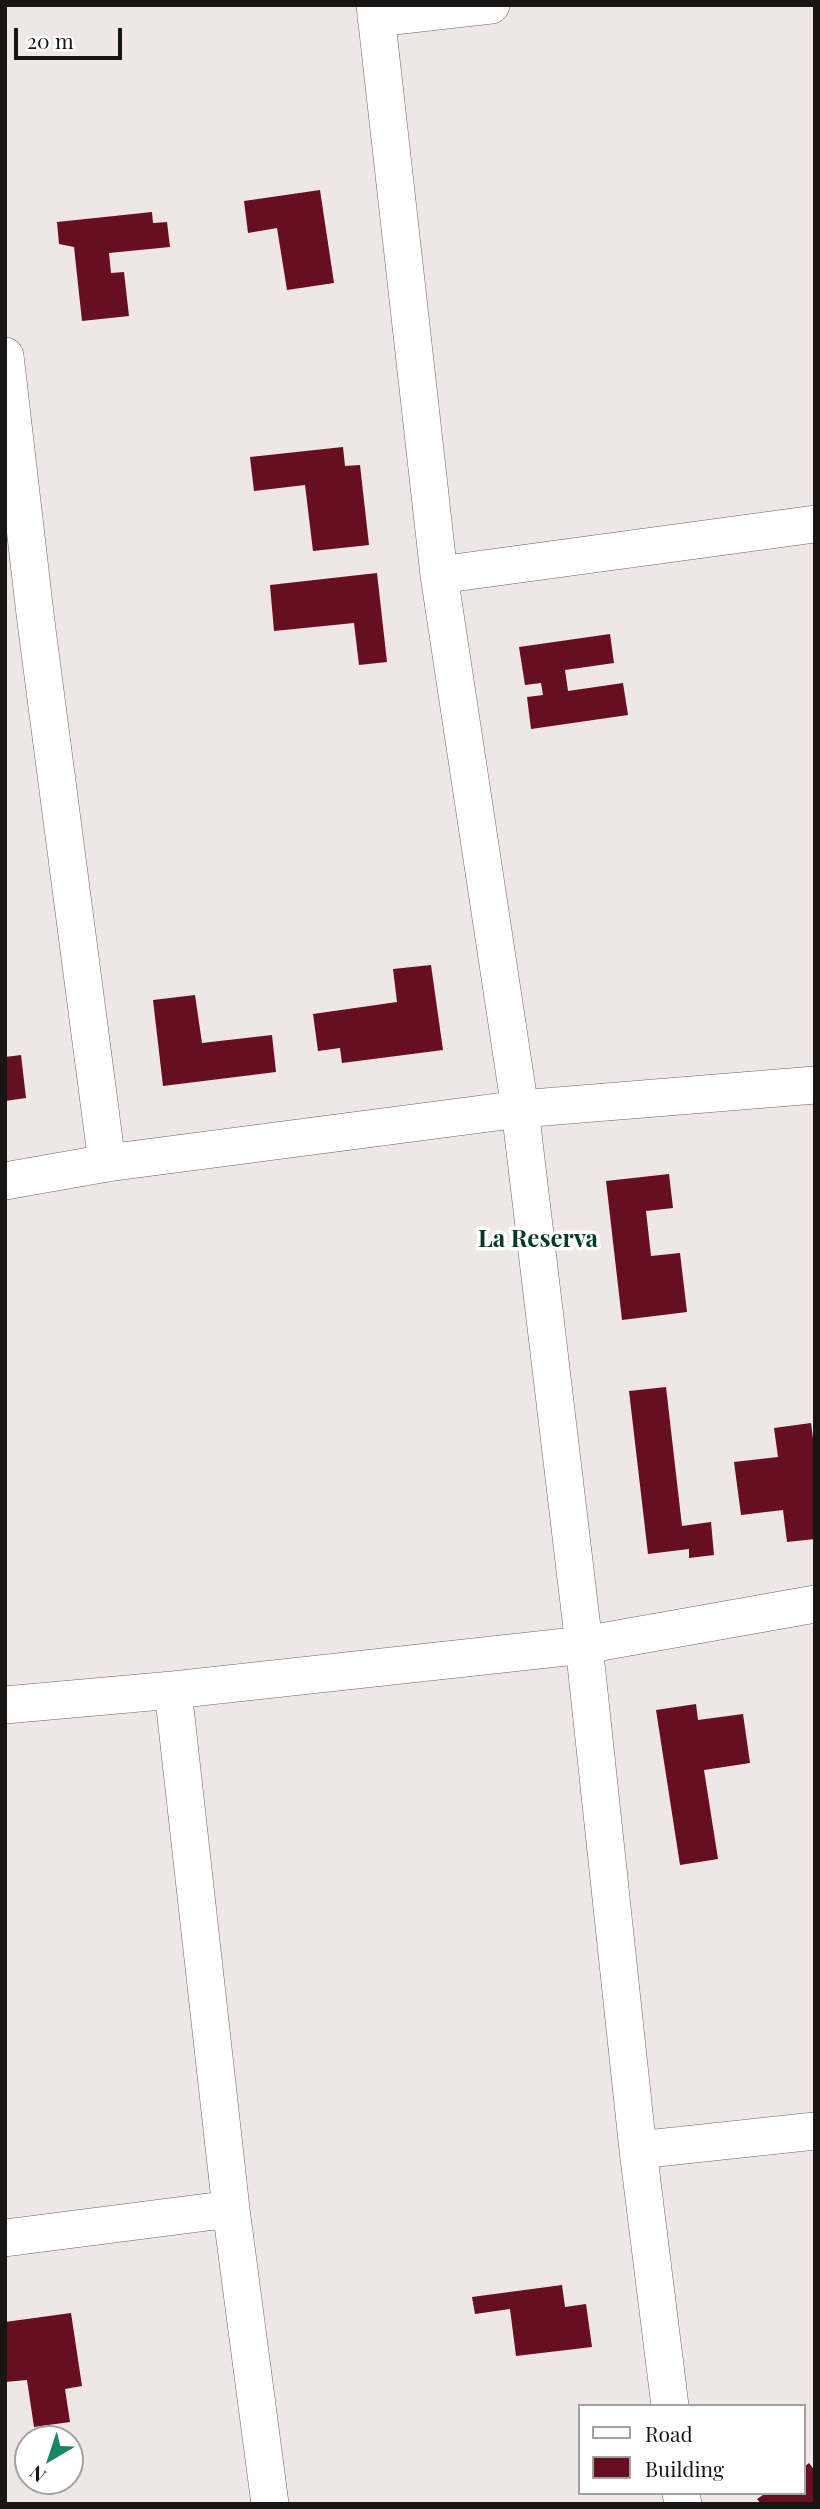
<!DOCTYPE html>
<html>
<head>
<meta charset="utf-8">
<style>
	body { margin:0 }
	#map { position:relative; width:820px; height:2509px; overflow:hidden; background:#efe6e6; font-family:"Playfair Display",serif }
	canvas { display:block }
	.frame { position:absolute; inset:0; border:7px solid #181515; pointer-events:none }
	.legend { position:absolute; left:578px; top:2404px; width:228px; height:91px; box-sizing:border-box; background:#fff; border:2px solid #a3a1a1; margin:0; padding:9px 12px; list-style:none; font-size:21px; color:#181515 }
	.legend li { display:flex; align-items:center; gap:14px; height:35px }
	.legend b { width:35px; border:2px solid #a3a1a1 }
	.north { position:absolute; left:14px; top:2425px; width:70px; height:70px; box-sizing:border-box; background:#fff; border:2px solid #a3a1a1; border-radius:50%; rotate:219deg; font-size:19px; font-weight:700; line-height:28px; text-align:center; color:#181515 }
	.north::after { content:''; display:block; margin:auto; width:24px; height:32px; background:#188665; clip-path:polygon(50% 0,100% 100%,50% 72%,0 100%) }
	.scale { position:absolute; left:14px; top:28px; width:108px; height:32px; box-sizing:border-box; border:4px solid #181515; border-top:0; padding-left:9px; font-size:21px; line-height:24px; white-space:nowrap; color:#181515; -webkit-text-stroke:5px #fff; paint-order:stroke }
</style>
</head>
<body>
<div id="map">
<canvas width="820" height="2509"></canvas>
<div class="frame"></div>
<ul class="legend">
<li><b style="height:9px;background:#fff"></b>Road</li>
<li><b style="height:19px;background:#670e20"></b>Building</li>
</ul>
<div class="north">N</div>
<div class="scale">20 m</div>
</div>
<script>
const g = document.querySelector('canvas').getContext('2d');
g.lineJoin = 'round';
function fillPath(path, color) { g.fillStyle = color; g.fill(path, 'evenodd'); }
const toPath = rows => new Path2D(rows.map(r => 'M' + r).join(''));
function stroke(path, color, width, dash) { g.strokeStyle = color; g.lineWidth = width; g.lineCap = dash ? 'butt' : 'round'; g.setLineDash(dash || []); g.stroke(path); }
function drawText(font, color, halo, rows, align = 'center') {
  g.font = font + ' "Playfair Display",serif'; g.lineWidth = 7; g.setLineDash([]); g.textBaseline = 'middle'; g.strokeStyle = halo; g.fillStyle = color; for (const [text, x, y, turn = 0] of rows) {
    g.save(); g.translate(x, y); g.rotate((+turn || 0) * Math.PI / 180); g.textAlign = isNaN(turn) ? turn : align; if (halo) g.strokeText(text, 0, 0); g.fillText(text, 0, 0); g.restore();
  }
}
fillPath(toPath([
	[320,190,334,283,287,290,277,228,248,233,244,201],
	[152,212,153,223,167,222,170,247,109,253,111,273,124,272,129,316,82,321,74,247,59,244,57,222],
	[343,447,345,466,360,465,369,545,313,551,305,485,254,491,250,457],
	[377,573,387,662,359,665,354,623,274,631,270,585],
	[610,634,614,663,565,670,568,691,623,683,628,715,531,729,527,697,543,695,541,683,525,685,519,647],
	[431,965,443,1050,342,1063,340,1048,318,1051,313,1014,397,1002,393,969],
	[195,995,202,1043,272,1035,276,1072,163,1086,153,1000],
	[21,1055,26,1098,5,1101,5,1057],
	[669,1174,673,1208,646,1211,651,1256,680,1253,687,1312,622,1320,606,1181],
	[666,1387,682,1526,711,1522,714,1555,689,1558,689,1549,648,1554,629,1391],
	[811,1423,815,1454,815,1539,787,1542,783,1510,741,1515,734,1462,778,1457,774,1428],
	[696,1704,698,1720,743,1714,750,1763,704,1770,718,1859,680,1865,656,1710],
	[562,2285,565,2307,586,2304,592,2347,516,2356,510,2309,475,2314,472,2297],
	[71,2313,82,2386,65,2389,70,2422,34,2427,27,2380,5,2382,5,2322],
	[809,2463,815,2471,815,2504,761,2504,757,2499,766,2493,804,2493,804,2467]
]), '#670e20');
const street = toPath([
	[375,5,439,575,520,1109,584,1645,638,2150,670,2406],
	[376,18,491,5],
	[5,356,36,622,107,1163],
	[439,575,815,524],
	[5,1181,107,1163,520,1109,815,1085],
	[173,1690,231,2209,270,2504],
	[5,1705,173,1690,584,1645,815,1604],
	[638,2150,815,2131],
	[5,2238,231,2209],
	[681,2493,683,2504]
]);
stroke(street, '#6a6363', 38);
stroke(street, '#fff', 37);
drawText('bold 24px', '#053929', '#fff', [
	["La Reserva",538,1240]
]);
</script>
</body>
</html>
